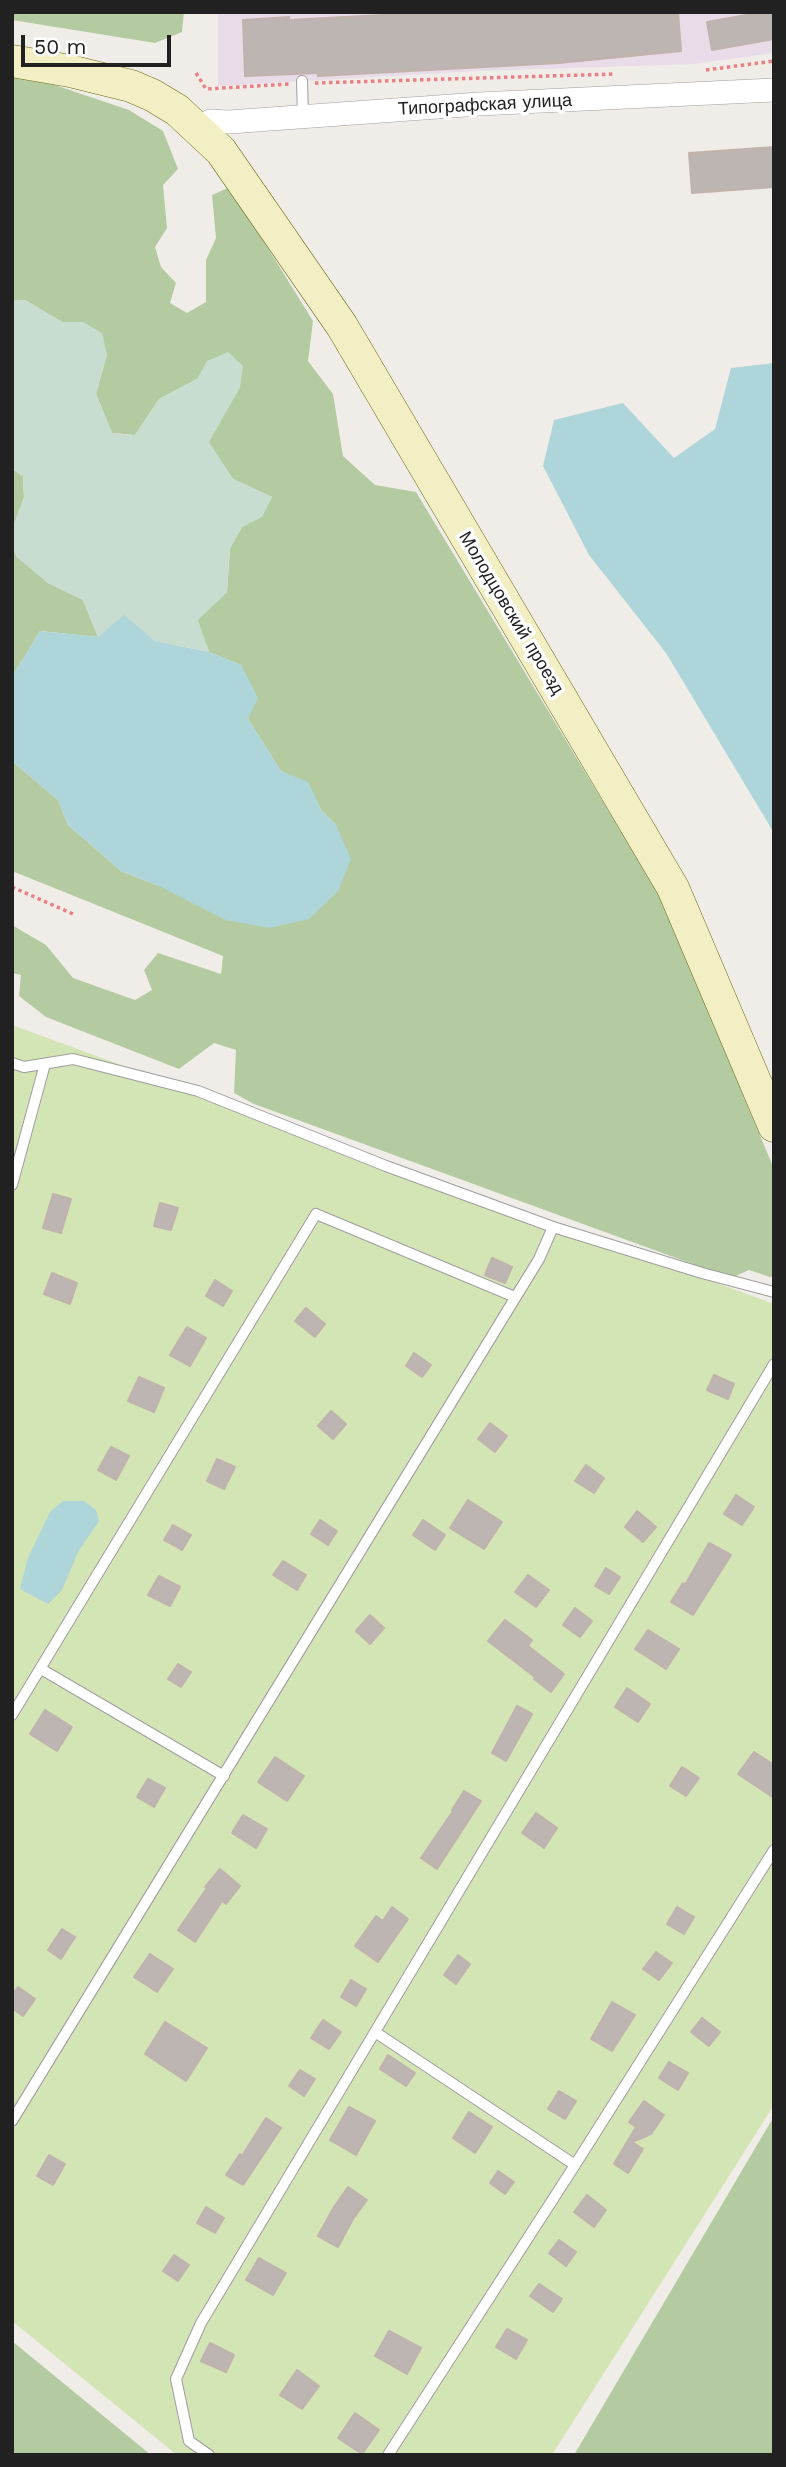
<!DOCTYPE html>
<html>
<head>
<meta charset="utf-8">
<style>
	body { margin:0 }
	#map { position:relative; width:786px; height:2467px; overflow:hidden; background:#f0ede9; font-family:"Work Sans",sans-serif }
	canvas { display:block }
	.frame { position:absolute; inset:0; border:14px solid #212121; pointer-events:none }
	.scale { position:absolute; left:21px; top:35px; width:150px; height:32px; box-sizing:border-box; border:4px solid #212121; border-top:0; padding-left:9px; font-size:21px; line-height:24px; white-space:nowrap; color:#212121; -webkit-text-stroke:5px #fff; paint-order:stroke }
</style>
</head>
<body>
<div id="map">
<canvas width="786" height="2467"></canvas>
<div class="frame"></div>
<div class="scale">50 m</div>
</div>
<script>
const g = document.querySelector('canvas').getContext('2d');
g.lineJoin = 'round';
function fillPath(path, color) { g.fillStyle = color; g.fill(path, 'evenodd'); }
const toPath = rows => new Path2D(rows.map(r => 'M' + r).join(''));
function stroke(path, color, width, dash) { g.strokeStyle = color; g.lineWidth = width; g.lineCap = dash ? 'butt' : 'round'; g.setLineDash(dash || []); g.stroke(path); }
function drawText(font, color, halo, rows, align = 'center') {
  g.font = font + ' "Work Sans",sans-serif'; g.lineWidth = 7; g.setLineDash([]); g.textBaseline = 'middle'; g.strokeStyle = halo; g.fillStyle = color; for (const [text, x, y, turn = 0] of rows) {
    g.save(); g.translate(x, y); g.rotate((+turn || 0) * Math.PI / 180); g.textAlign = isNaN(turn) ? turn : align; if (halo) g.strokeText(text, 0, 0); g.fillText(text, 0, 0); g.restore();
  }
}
fillPath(toPath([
	[218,12,774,12,774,53,694,64,477,71,218,86]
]), '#e8dce8');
fillPath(toPath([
	[12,1025,774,1304,774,2105,552,2455,177,2455,12,2321]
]), '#d3e4b5');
fillPath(toPath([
	[12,12,184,12,182,32,155,43,12,20],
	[12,75,28,76,129,110,163,131,178,169,163,185,167,228,155,247,161,267,176,283,170,303,187,313,206,302,206,260,216,238,212,195,230,187,313,321,308,361,333,394,343,456,375,485,416,492,661,898,774,1169,774,1276,770,1277,749,1270,731,1278,254,1104,234,1093,236,1050,214,1043,179,1069,46,1017,19,996,21,975,12,973,12,925,46,945,73,978,135,1000,152,990,144,970,158,953,221,974,223,956,12,871,12,761,58,800,68,825,121,871,159,886,336,825,321,810,308,783,281,771,248,719,241,665,209,652,197,620,227,592,230,548,242,527,262,516,272,497,233,479,208,442,240,387,197,379,159,399,135,435,112,433,96,394,107,354,83,322,62,322,25,300,12,301],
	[12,469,23,476,24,497,12,530],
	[12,546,17,557,48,583,83,600,98,637,40,631,12,677],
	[774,2117,774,2455,574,2455,767,2128],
	[12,2341,151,2455,12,2455]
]), '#b4cba2');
fillPath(toPath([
	[25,300,62,322,83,322,102,333,107,354,96,394,112,433,135,435,159,399,197,379,207,361,228,352,243,366,240,387,209,442,233,479,272,497,262,517,242,527,230,548,227,592,198,620,209,652,155,641,124,616,98,637,83,600,48,583,17,557,12,546,12,530,24,497,23,476,12,469,12,301]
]), '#c8dcd0');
fillPath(toPath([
	[774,363,774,833,666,653,589,555,543,466,554,420,623,403,674,458,715,429,731,368],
	[124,615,155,641,209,652,241,665,258,698,248,719,281,771,308,782,321,810,336,825,351,859,338,891,309,919,269,928,226,920,159,886,121,871,68,825,58,800,12,761,12,677,40,631,98,637],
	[63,1501,84,1501,96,1510,99,1521,78,1552,62,1590,48,1604,20,1589,28,1558,50,1512]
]), '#aed5d9');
const building = toPath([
	[438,12,678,12,681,51,559,63,318,76,318,73,245,76,243,20,289,17,289,20,438,12],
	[763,12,774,12,774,39,712,50,707,22,763,12],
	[774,147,774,187,692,193,689,153,774,147],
	[53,1194,71,1199,61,1233,43,1228,53,1194],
	[160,1203,178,1208,171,1230,154,1226,160,1203],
	[492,1258,512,1267,505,1283,485,1275,492,1258],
	[52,1273,77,1283,70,1304,44,1294,52,1273],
	[215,1280,232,1291,223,1306,206,1296,215,1280],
	[306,1308,325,1324,315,1337,295,1321,306,1308],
	[187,1327,206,1338,190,1366,170,1355,187,1327],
	[414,1353,431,1365,422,1377,406,1366,414,1353],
	[714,1375,734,1384,728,1399,707,1390,714,1375],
	[139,1377,164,1388,154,1412,128,1401,139,1377],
	[331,1411,346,1424,333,1439,318,1426,331,1411],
	[490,1423,507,1436,495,1452,478,1439,490,1423],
	[111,1447,129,1456,116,1480,98,1470,111,1447],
	[217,1459,235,1467,224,1489,207,1481,217,1459],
	[586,1465,604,1478,594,1493,575,1481,586,1465],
	[736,1495,754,1507,742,1525,724,1514,736,1495],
	[468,1500,502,1522,484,1549,450,1528,468,1500],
	[637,1511,656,1527,643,1542,625,1527,637,1511],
	[320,1520,337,1531,328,1545,311,1534,320,1520],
	[423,1520,445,1535,435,1550,413,1535,423,1520],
	[173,1525,191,1535,182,1550,164,1540,173,1525],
	[709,1543,731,1555,693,1615,671,1602,683,1583,685,1585,709,1543],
	[283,1561,306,1575,297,1590,273,1575,283,1561],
	[606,1568,620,1577,609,1594,595,1586,606,1568],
	[528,1575,549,1590,536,1607,515,1592,528,1575],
	[159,1576,180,1587,170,1606,148,1595,159,1576],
	[575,1608,592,1621,580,1637,563,1625,575,1608],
	[370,1615,384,1628,370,1644,356,1631,370,1615],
	[505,1620,532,1640,528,1646,564,1674,551,1692,534,1679,535,1677,488,1641,505,1620],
	[648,1630,679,1649,666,1669,635,1649,648,1630],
	[178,1664,191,1672,181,1687,168,1679,178,1664],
	[627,1688,650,1704,638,1722,615,1707,627,1688],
	[517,1706,532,1714,506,1761,492,1753,517,1706],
	[45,1710,72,1727,57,1751,30,1734,45,1710],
	[754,1752,774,1765,774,1798,738,1774,754,1752],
	[275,1757,304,1776,287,1801,258,1782,275,1757],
	[682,1767,699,1778,686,1796,670,1786,682,1767],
	[148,1779,165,1788,154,1807,137,1797,148,1779],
	[464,1791,481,1801,437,1869,421,1858,453,1811,452,1810,464,1791],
	[536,1813,557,1828,544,1848,522,1833,536,1813],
	[243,1815,267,1829,256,1848,232,1833,243,1815],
	[220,1869,240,1886,226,1904,222,1901,195,1942,178,1930,207,1888,205,1887,220,1869],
	[392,1907,408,1919,378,1962,355,1946,376,1916,383,1921,392,1907],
	[677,1907,694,1917,684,1934,667,1924,677,1907],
	[62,1929,75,1937,61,1959,48,1950,62,1929],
	[656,1952,672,1963,659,1980,643,1969,656,1952],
	[150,1954,173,1969,157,1992,134,1977,150,1954],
	[458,1955,470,1964,456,1984,444,1975,458,1955],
	[351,1980,366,1989,356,2006,341,1997,351,1980],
	[18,1987,35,1999,23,2016,12,2008,12,1995,18,1987],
	[612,2002,635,2015,612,2051,591,2039,612,2002],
	[702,2018,720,2032,709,2046,691,2032,702,2018],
	[323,2020,341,2032,329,2049,311,2038,323,2020],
	[165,2022,207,2048,186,2081,145,2054,165,2022],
	[388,2055,415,2073,406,2086,380,2069,388,2055],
	[669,2062,688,2073,678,2090,659,2078,669,2062],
	[300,2070,315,2079,304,2096,289,2086,300,2070],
	[559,2091,576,2101,565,2119,548,2109,559,2091],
	[644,2101,664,2115,651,2134,632,2142,643,2149,628,2173,614,2164,636,2127,629,2122,644,2101],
	[349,2107,375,2121,356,2155,330,2140,349,2107],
	[469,2112,492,2127,475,2153,453,2138,469,2112],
	[266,2118,281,2128,243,2185,226,2175,240,2154,242,2156,266,2118],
	[49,2155,65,2164,53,2185,37,2176,49,2155],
	[498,2171,514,2182,505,2194,490,2183,498,2171],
	[348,2187,367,2200,353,2219,338,2247,318,2236,334,2207,348,2187],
	[587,2195,606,2210,594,2227,574,2212,587,2195],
	[206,2207,224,2218,215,2233,197,2223,206,2207],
	[559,2240,576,2252,566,2266,549,2253,559,2240],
	[174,2255,189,2265,178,2281,163,2271,174,2255],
	[259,2258,286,2273,273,2295,246,2280,259,2258],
	[539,2284,562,2299,553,2312,530,2296,539,2284],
	[507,2329,527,2340,516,2359,496,2347,507,2329],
	[389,2331,421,2348,407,2374,375,2356,389,2331],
	[210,2343,234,2355,226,2372,201,2361,210,2343],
	[297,2370,319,2386,302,2409,280,2395,297,2370],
	[355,2413,379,2430,362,2454,338,2438,355,2413]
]);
fillPath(building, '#bdb5b2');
stroke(building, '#c0b3ad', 2);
const lane = toPath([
	[302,81,303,117],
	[12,1063,24,1067,73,1059,198,1091,386,1166,553,1227],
	[12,1185,45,1064],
	[41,1669,224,1776],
	[12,1715,316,1214,515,1297],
	[375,2032,575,2165],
	[12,2121,539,1259,553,1227,702,1273,774,1292],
	[209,2455,189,2441,176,2379,201,2323,774,1364],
	[388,2455,575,2165,774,1850]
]);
const street = toPath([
	[198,128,210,121,229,122,479,104,774,90]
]);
const secondary = toPath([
	[12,61,70,71,131,86,152,95,177,110,221,151,342,326,673,888,774,1126]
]);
stroke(lane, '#9e9e9e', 12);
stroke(street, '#9e9e9e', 24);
stroke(secondary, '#6e6b12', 33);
stroke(toPath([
	[706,70,774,61],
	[196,73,206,89,290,84],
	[315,83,615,74],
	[12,887,73,914]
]), '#eb7f83', 3.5, [3.5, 3.5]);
stroke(lane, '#fff', 10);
stroke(street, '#fff', 23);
stroke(secondary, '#f3efc4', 32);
drawText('18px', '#212121', '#fff', [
	["Типографская улица",485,105,-3],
	["Молодцовский проезд",511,613,59]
]);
</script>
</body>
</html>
